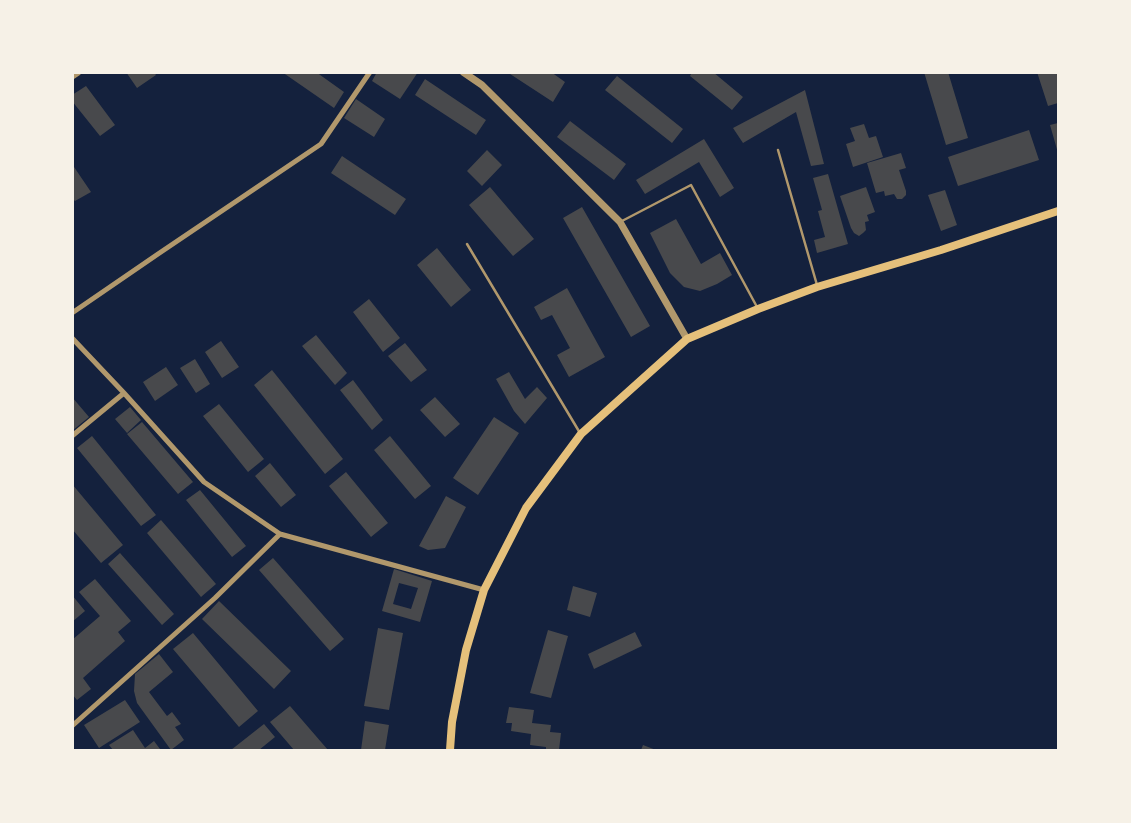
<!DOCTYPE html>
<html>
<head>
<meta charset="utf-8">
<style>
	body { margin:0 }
	#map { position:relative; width:1131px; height:823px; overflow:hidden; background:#14213d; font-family:Manrope,sans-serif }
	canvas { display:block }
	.frame { position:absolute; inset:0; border:74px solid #f6f1e7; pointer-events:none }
</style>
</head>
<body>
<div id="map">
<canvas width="1131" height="823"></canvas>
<div class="frame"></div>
</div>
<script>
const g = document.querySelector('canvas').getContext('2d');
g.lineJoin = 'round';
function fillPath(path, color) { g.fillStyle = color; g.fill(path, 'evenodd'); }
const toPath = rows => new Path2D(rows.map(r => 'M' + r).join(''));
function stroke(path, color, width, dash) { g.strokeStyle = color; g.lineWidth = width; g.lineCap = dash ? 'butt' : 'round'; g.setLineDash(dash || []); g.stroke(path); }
fillPath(toPath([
	[126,72,154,72,156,75,137,88],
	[282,72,316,72,344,92,334,108],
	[377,72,418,72,400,99,372,81],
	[507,72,551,72,565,82,553,102],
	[692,72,713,72,743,97,732,110,690,76],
	[924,72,948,72,968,138,946,145],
	[1037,72,1058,72,1058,103,1048,106],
	[617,76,683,129,672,143,605,90],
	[425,79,486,120,476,135,415,95],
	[86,86,115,125,100,136,72,101,72,95],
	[805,90,824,164,811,166,796,112,743,143,733,128],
	[356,99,385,119,374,137,344,118],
	[570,121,626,164,614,180,557,137],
	[1058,123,1058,153,1050,125],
	[864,124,869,138,876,136,883,157,853,167,846,144,855,141,850,128],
	[1029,130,1039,160,958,186,948,157],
	[704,139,734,188,720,197,699,162,645,194,636,180],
	[487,150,502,165,482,186,467,171],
	[901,153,906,168,899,170,906,191,906,195,902,199,897,199,894,194,885,196,884,191,876,193,867,163],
	[342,156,406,199,395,215,331,173],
	[72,164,91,192,75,201,72,198],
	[828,174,848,244,817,253,814,240,825,237,818,211,822,210,813,178],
	[490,187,534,239,513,256,469,205],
	[866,187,875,212,867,215,869,221,865,222,866,230,863,233,859,236,854,233,851,228,840,196],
	[945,190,957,225,941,231,928,195],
	[582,207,650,326,631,337,563,218],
	[676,219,701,264,720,253,732,275,717,284,700,291,684,287,670,273,650,233],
	[437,248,471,290,451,307,417,265],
	[567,288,605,357,569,377,557,355,570,348,552,315,541,320,534,307],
	[369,299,400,338,383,352,353,312],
	[316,335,347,373,335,385,302,346],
	[221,341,239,367,222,378,205,352],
	[405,343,427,370,411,382,388,356],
	[195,359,210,384,196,393,180,368],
	[166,367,178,385,155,401,143,382],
	[272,370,343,459,325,474,254,385],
	[509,372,525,399,537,387,547,398,525,424,514,411,496,379],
	[353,380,383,420,372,430,340,390],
	[72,397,89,417,72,431],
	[435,397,460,424,445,437,420,410],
	[219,404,264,459,248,472,203,416],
	[130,407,141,420,127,433,115,419],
	[494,417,519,433,478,495,453,478],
	[142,422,193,482,178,494,127,434],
	[92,436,156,515,141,526,77,448],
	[390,436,431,486,415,499,374,450],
	[270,463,296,495,281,507,255,476],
	[346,472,388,523,371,537,329,486],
	[72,484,123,545,101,563,72,529],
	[200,490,246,546,232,557,186,500],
	[446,496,466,507,445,548,428,550,419,546],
	[161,520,216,584,201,597,147,533],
	[120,553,174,614,162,625,108,564],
	[273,558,344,639,330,651,259,570],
	[394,569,432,581,420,622,382,611],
	[399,583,418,588,411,609,393,604],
	[95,579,131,621,118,632,125,641,83,678,91,689,77,700,72,694,72,640,100,616,79,592],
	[573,586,597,593,590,617,567,610],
	[72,595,85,611,72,622],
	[219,601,291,671,274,689,202,619],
	[378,628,403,633,389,710,364,706],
	[548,630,568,636,551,698,530,693],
	[635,632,642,646,594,669,588,654],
	[193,633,258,711,239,727,173,649],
	[159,654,173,672,149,692,167,716,172,712,181,724,175,727,184,740,171,750,137,703,134,691,135,674],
	[125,700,140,722,99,748,84,725],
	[290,706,328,750,294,750,270,722],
	[509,707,534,710,532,723,551,725,550,732,561,733,559,750,546,750,546,747,530,745,531,734,511,731,512,723,506,723],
	[365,721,389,725,385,750,361,750],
	[264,724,275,737,259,750,231,750],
	[133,730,145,748,154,741,160,749,158,750,113,750,109,745],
	[643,745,656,750,641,750]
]), '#48494c');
stroke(toPath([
	[778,150,817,285],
	[622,221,691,185,757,307],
	[467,244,580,433]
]), '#b1986c', 2.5);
stroke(toPath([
	[72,313,158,254,321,144,370,72],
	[72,338,124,393,204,482,280,534,484,590],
	[72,436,124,393],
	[72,726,215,598,280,534]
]), '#b1986c', 5);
stroke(toPath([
	[463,72,482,85,620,222,687,339],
	[72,76,78,72]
]), '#b1986c', 7);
stroke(toPath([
	[450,750,452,722,466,650,484,590,526,508,581,434,687,339,758,309,817,287,941,250,1058,211]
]), '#e5c07b', 8);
</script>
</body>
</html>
